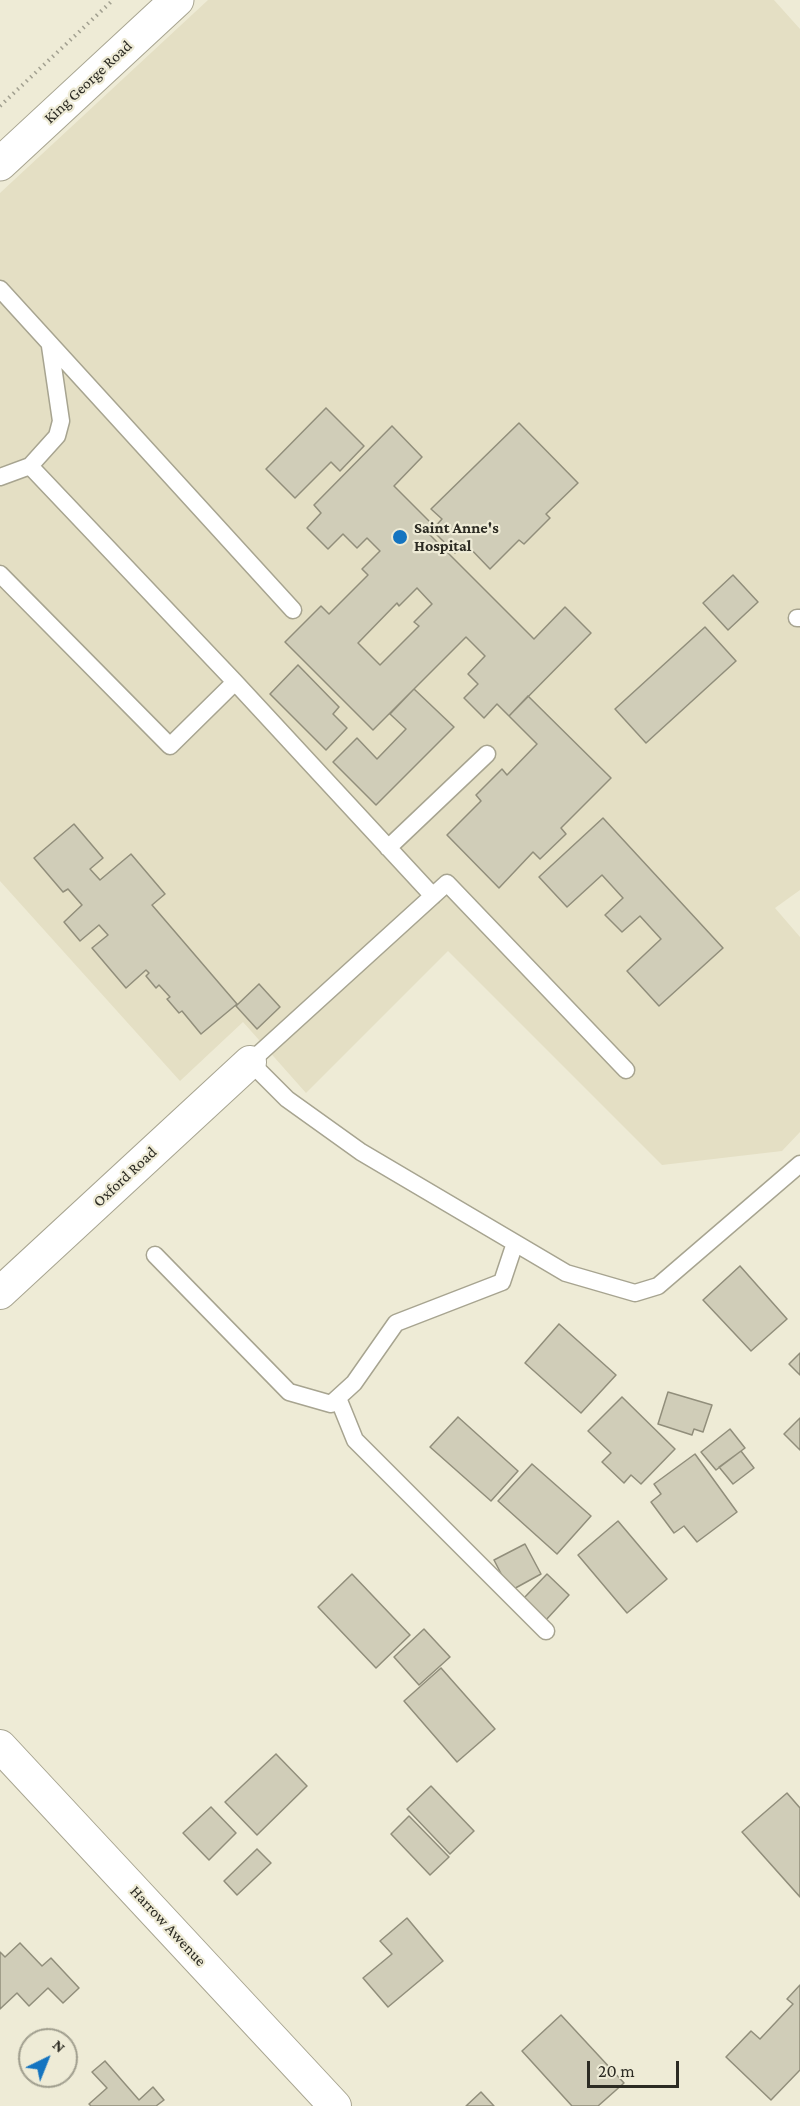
<!DOCTYPE html>
<html>
<head>
<meta charset="utf-8">
<style>
	body { margin:0 }
	#map { position:relative; width:800px; height:2106px; overflow:hidden; background:#eeebd6; font-family:"Crimson Pro",serif }
	canvas { display:block }
	.north { position:absolute; left:18px; top:2028px; width:60px; height:60px; box-sizing:border-box; background:#eeebd6; border:2px solid #a09e8e; border-radius:50%; rotate:43deg; font-size:16px; font-weight:700; line-height:24px; text-align:center; color:#2c2b23 }
	.north::after { content:''; display:block; margin:auto; width:21px; height:27px; background:#1474c0; clip-path:polygon(50% 0,100% 100%,50% 72%,0 100%) }
	.scale { position:absolute; left:587px; top:2061px; width:92px; height:27px; box-sizing:border-box; border:3px solid #2c2b23; border-top:0; padding-left:8px; font-size:18px; line-height:21px; white-space:nowrap; color:#2c2b23; -webkit-text-stroke:4px #eeebd6; paint-order:stroke }
</style>
</head>
<body>
<div id="map">
<canvas width="800" height="2106"></canvas>
<div class="north">N</div>
<div class="scale">20 m</div>
</div>
<script>
const g = document.querySelector('canvas').getContext('2d');
g.lineJoin = 'round';
function fillPath(path, color) { g.fillStyle = color; g.fill(path, 'evenodd'); }
const toPath = rows => new Path2D(rows.map(r => 'M' + r).join(''));
function stroke(path, color, width, dash) { g.strokeStyle = color; g.lineWidth = width; g.lineCap = dash ? 'butt' : 'round'; g.setLineDash(dash || []); g.stroke(path); }
function drawText(font, color, halo, rows, align = 'center') {
  g.font = font + ' "Crimson Pro",serif'; g.lineWidth = 4.5; g.setLineDash([]); g.textBaseline = 'middle'; g.strokeStyle = halo; g.fillStyle = color; for (const [text, x, y, turn = 0] of rows) {
    g.save(); g.translate(x, y); g.rotate((+turn || 0) * Math.PI / 180); g.textAlign = isNaN(turn) ? turn : align; if (halo) g.strokeText(text, 0, 0); g.fillText(text, 0, 0); g.restore();
  }
}
fillPath(toPath([
	[208,0,774,0,800,29,800,890,775,908,800,937,800,1132,782,1151,662,1165,448,951,306,1093,243,1022,180,1081,0,881,0,193]
]), '#e4dfc4');
const building = toPath([
	[326,408,364,446,340,471,331,462,295,498,266,469,326,408],
	[519,423,578,483,546,514,550,518,524,544,519,540,490,569,465,543,455,553,432,530,442,519,431,509,519,423],
	[392,426,422,457,394,486,433,525,427,532,534,639,565,607,591,633,509,716,497,704,484,718,464,698,478,684,468,674,485,656,466,637,373,730,285,642,321,606,329,614,368,575,362,569,380,551,367,538,357,548,343,534,328,549,307,528,321,513,314,505,392,426],
	[417,588,432,604,414,622,419,626,380,665,358,643,397,603,399,606,417,588],
	[733,575,758,602,728,630,703,603,733,575],
	[705,627,736,661,646,743,615,709,705,627],
	[298,665,339,707,333,714,347,728,326,750,270,694,298,665],
	[414,689,454,727,376,805,333,762,357,738,377,759,406,729,390,714,414,689],
	[528,696,611,778,561,828,566,834,540,859,533,852,499,888,447,835,481,801,476,795,502,769,507,775,537,744,509,716,528,696],
	[603,818,723,948,659,1006,627,971,661,939,640,916,622,932,605,915,623,898,602,875,567,907,539,877,603,818],
	[74,824,103,858,90,869,100,880,131,854,165,894,152,905,237,1004,201,1034,182,1011,179,1013,167,999,170,997,159,985,156,988,146,976,149,973,146,970,126,988,92,948,108,935,99,925,80,941,64,922,82,905,68,889,63,892,34,858,74,824],
	[259,984,280,1007,257,1029,236,1006,259,984],
	[740,1266,787,1319,751,1351,703,1300,740,1266],
	[559,1324,616,1375,581,1413,525,1363,559,1324],
	[800,1353,800,1375,789,1364,800,1353],
	[668,1392,712,1405,703,1432,694,1429,692,1435,658,1424,668,1392],
	[622,1397,675,1449,641,1484,631,1475,624,1483,602,1462,611,1453,588,1431,622,1397],
	[458,1417,518,1471,491,1501,430,1447,458,1417],
	[800,1418,800,1450,784,1434,800,1418],
	[730,1429,745,1448,716,1470,701,1452,730,1429],
	[741,1451,754,1468,733,1484,719,1467,741,1451],
	[695,1454,737,1512,697,1542,684,1526,674,1533,651,1502,661,1494,654,1484,695,1454],
	[532,1464,591,1516,557,1554,498,1501,532,1464],
	[618,1521,667,1579,627,1613,578,1555,618,1521],
	[525,1544,541,1574,510,1591,494,1560,525,1544],
	[352,1574,410,1635,376,1668,318,1607,352,1574],
	[547,1574,569,1595,545,1621,523,1599,547,1574],
	[424,1629,450,1657,419,1685,394,1657,424,1629],
	[441,1668,495,1729,457,1762,404,1701,441,1668],
	[276,1754,307,1786,257,1835,225,1802,276,1754],
	[431,1786,474,1831,450,1854,407,1809,431,1786],
	[787,1793,800,1808,800,1897,742,1832,787,1793],
	[211,1807,236,1833,209,1860,183,1833,211,1807],
	[409,1816,449,1857,430,1875,391,1834,409,1816],
	[257,1849,271,1863,237,1895,224,1881,257,1849],
	[407,1918,443,1961,388,2007,363,1978,392,1954,380,1941,407,1918],
	[20,1943,42,1966,51,1958,79,1988,63,2003,48,1988,29,2006,17,1993,0,2009,0,1952,5,1957,20,1943],
	[800,1985,800,2070,771,2100,726,2057,751,2031,760,2039,793,2004,787,1999,800,1985],
	[561,2015,624,2083,598,2106,572,2106,522,2051,561,2015],
	[105,2061,139,2100,153,2087,164,2100,156,2106,91,2106,89,2104,107,2088,92,2072,105,2061],
	[481,2092,494,2106,466,2106,481,2092]
]);
fillPath(building, '#d0cdb8');
stroke(building, '#918e7b', 1.5);
const lane = toPath([
	[0,289,293,610],
	[50,346,61,421,57,436,30,466,235,682,433,896],
	[0,477,30,466],
	[0,574,170,746,235,682],
	[797,618,800,618],
	[388,848,487,754],
	[626,1070,447,883,250,1062,287,1099,361,1152,566,1273,635,1293,658,1286,800,1164],
	[155,1255,289,1392,331,1404,354,1383,396,1323,502,1282,515,1243],
	[338,1398,355,1440,546,1631]
]);
const street = toPath([
	[0,1293,250,1062],
	[0,1746,335,2106]
]);
const secondary = toPath([
	[0,164,177,0]
]);
stroke(lane, '#a7a490', 19);
stroke(street, '#a7a490', 34);
stroke(secondary, '#a7a490', 35);
stroke(toPath([
	[0,106,113,0]
]), '#a2a090', 4, [1.5, 4.5]);
stroke(lane, '#fff', 16);
stroke(street, '#fff', 32);
stroke(secondary, '#fff', 33);
for (const [x, y, r, color] of [
	[400,537,8,"#1474c0"]
]) { const dot = new Path2D(); dot.arc(x, y, r, 0, 2 * Math.PI); g.fillStyle = color; g.fill(dot); stroke(dot, '#eeebd6', 2); }
drawText('16px', '#2c2b23', '#eeebd6', [
	["King George Road",88,82,-43],
	["Oxford Road",125,1177,-43],
	["Harrow Awenue",168,1926,47]
]);
drawText('bold 16px', '#2c2b23', '#eeebd6', [
	["Saint Anne's",414,528],
	["Hospital",414,546]
], 'left');
</script>
</body>
</html>
